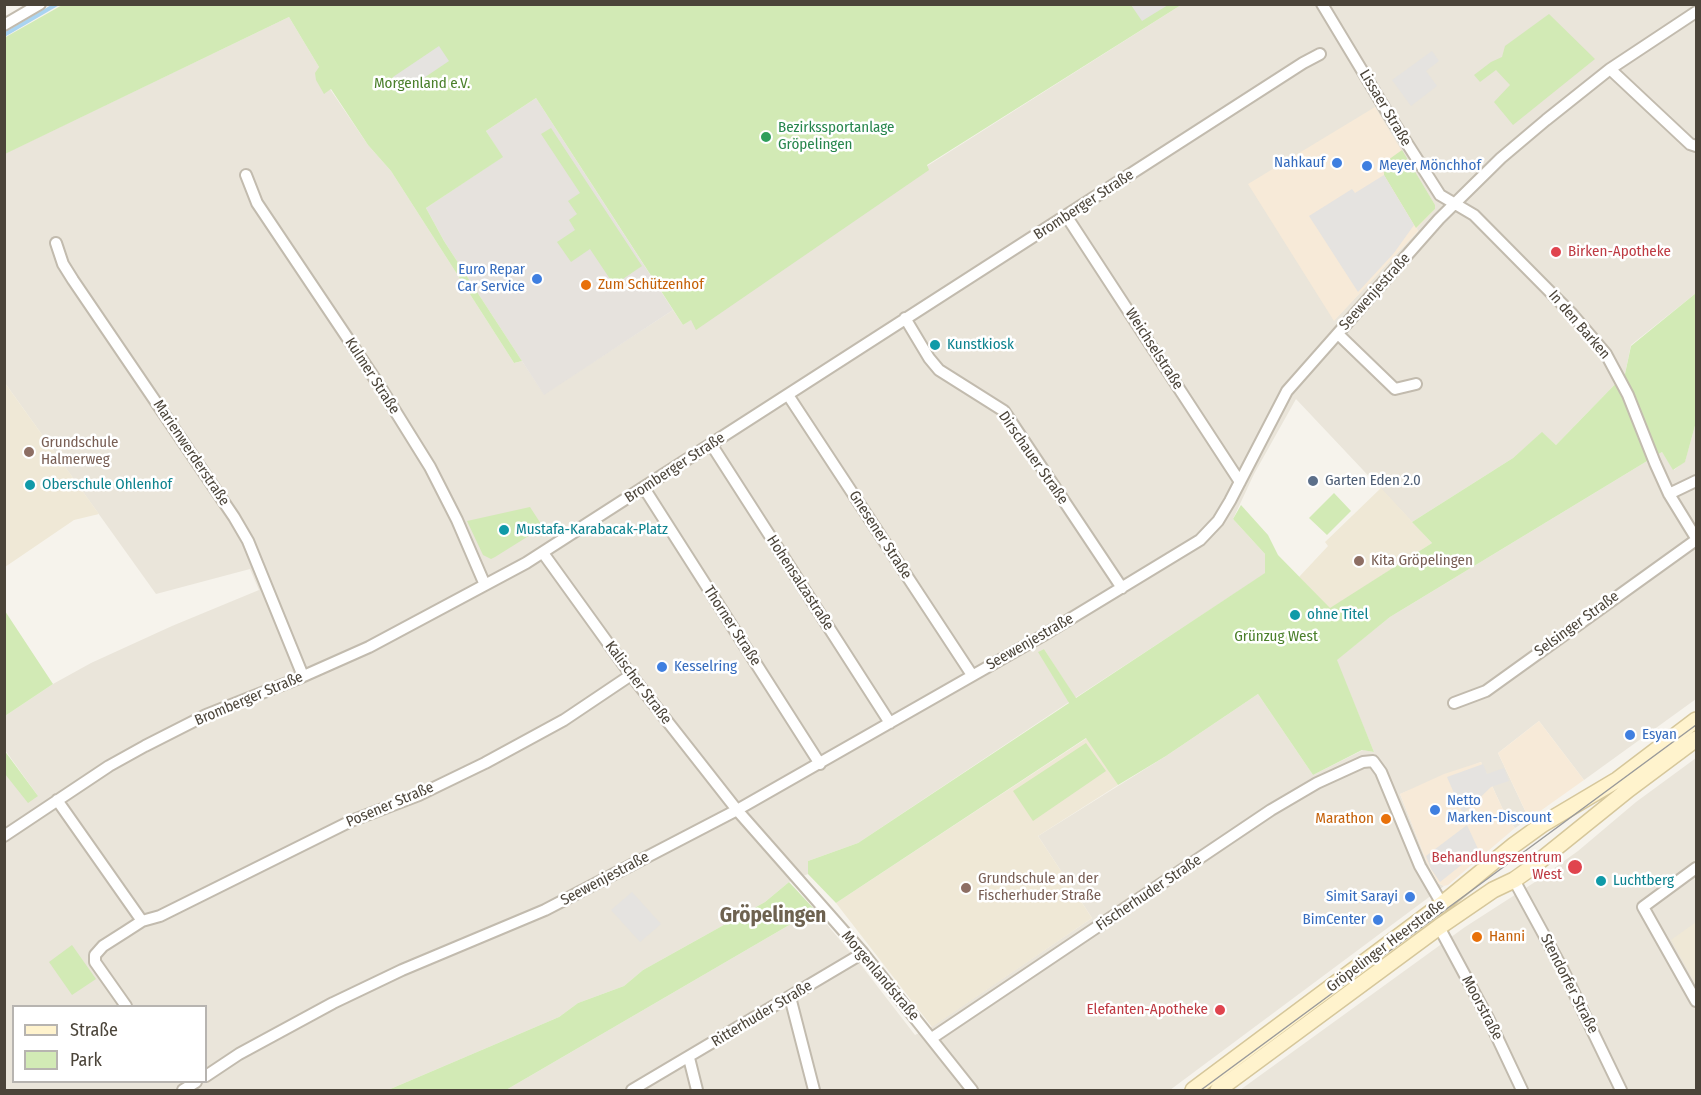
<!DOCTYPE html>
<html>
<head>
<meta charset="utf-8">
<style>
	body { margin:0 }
	#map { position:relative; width:1701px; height:1095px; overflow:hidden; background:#f6f3ec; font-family:"Fira Sans Condensed",sans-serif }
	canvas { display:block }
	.frame { position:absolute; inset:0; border:6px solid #4b4439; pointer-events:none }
	.legend { position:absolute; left:12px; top:1005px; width:195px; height:78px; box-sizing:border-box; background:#fff; border:2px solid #b7b4b0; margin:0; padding:8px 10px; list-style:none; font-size:18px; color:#4b4439 }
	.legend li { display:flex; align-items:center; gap:12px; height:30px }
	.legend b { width:30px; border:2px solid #b7b4b0 }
</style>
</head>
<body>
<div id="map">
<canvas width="1701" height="1095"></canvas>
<div class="frame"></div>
<ul class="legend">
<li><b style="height:8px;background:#fff3cd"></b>Straße</li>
<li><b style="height:16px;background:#d2eab5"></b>Park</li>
</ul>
</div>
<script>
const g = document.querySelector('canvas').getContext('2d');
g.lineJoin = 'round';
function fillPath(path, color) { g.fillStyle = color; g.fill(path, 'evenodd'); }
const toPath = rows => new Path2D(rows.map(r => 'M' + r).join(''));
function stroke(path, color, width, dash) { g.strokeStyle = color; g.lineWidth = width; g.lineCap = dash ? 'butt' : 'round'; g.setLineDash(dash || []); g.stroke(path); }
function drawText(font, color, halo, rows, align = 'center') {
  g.font = font + ' "Fira Sans Condensed",sans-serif'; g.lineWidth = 5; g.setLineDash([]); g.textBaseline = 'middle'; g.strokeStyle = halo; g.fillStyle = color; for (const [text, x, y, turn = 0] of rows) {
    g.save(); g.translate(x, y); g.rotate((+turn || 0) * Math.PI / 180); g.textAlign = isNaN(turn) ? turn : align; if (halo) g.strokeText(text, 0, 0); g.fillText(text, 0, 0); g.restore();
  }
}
fillPath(toPath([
	[1181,5,1696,5,1696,293,1631,345,1625,374,1556,445,1542,433,1513,458,1412,522,1296,399,1254,474,1233,519,1265,554,1266,573,1075,698,1044,649,1039,652,1069,702,858,843,808,861,808,874,789,882,765,902,643,970,624,986,578,1003,559,1017,388,1090,5,1090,5,774,38,796,5,750,5,716,53,684,91,663,172,626,259,590,250,569,156,594,5,383,4,154,289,17,319,67,317,76,325,93,330,89,368,145,391,171,514,363,522,361,544,394,673,310,683,325,771,265],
	[1375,108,1435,209,1416,228,1418,231,1334,320],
	[14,1006,206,1006,206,1082,14,1082],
	[1696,422,1696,699,1584,780,1539,721,1498,753,1529,819,1515,828,1506,816,1481,762,1400,794,1426,860,1437,883,1444,886,1170,1090,506,1090,815,910,864,969,915,1035,931,1027,1092,918,1038,836,1166,756,1258,694,1313,775,1363,750,1374,752,1336,660,1390,617,1662,452,1674,470,1685,461],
	[1696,758,1696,1090,1240,1090,1465,927,1535,882,1578,851,1636,802]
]), '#eae5da');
fillPath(toPath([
	[1375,107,1435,205,1435,209,1417,228,1418,231,1334,321,1248,184],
	[1539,721,1584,780,1529,819,1498,753],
	[1481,762,1506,816,1515,828,1448,885,1444,886,1438,883,1426,860,1400,794,1444,774]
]), '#f7ead8');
fillPath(toPath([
	[536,98,673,310,544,395,444,241,426,208,502,157,486,131]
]), '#e6e2dd');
fillPath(toPath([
	[5,383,99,514,74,520,5,567],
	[1381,488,1432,543,1330,609,1299,577,1328,546,1325,542],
	[1087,738,1118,785,1038,836,1092,918,932,1027,836,903],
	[1696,922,1696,985,1671,940]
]), '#efe8d6');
fillPath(toPath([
	[64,4,1181,5,927,165,929,170,696,330,691,320,683,325,536,98,486,131,503,157,426,208,444,241,522,361,514,363,391,171,368,145,331,89,324,94,316,80,315,73,319,67,289,17,5,154,4,38],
	[1549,14,1595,59,1513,125,1494,102,1510,85,1496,70,1480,82,1474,75,1491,62,1502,57,1505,46],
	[551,128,642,266,614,285,590,249,571,262,557,242,575,230,569,220,577,214,568,201,580,193,541,134],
	[1402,150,1435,205,1435,209,1416,228,1384,175,1384,170,1391,165,1388,160],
	[1696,293,1696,422,1685,462,1673,470,1662,452,1390,617,1337,660,1374,752,1362,750,1313,775,1258,694,1166,756,1118,785,1086,738,836,903,808,874,808,861,858,843,1069,703,1038,652,1044,649,1076,698,1265,573,1265,554,1233,519,1241,505,1268,535,1278,555,1330,608,1432,543,1412,522,1513,458,1542,432,1556,445,1625,374,1631,346],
	[1334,493,1351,511,1327,535,1309,518],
	[530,507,543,527,495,557,491,559,483,555,467,521],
	[5,611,53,684,5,716,4,716],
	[1086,743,1106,771,1033,821,1013,791],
	[4,750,38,796,28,803,5,774],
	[789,882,815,910,506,1090,388,1090,559,1017,578,1003,624,986,643,970,765,902],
	[72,945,96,979,72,995,49,962]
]), '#d2eab5');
fillPath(toPath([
	[1131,5,1168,5,1142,21],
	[439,46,449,61,400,94,393,77],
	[1432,51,1439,61,1426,71,1437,86,1411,106,1392,80],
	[1384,175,1414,225,1394,253,1358,292,1309,216,1352,189,1355,193],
	[1483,764,1487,774,1504,768,1509,781,1491,787,1463,814,1447,777],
	[1467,825,1479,851,1440,882,1431,869,1426,856],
	[632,892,661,924,640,942,611,910]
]), '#e5e3e0');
stroke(toPath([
	[4,35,57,4]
]), '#a9d4f2', 4);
const street = toPath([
	[1322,4,1387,112,1440,195,1474,215,1572,314,1606,354,1628,395,1655,463,1669,494,1696,538],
	[4,25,40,4],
	[1610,69,1690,144,1696,146],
	[246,175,257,203,379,385,430,467,457,520,485,585],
	[1067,217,1240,482],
	[56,243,63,264,73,280,234,517,248,541,303,676],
	[905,318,929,358,939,370,1004,411,1122,588],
	[1338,334,1395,389,1416,384],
	[788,395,972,675],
	[711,444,890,723],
	[644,488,820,764],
	[1669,494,1696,481],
	[543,553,631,675,737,810,863,953,972,1090],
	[1454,703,1486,691,1696,540],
	[57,800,142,921],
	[4,836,109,766,145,746,206,715,297,679,369,647,526,563,1303,63,1320,54],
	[1696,868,1643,907,1696,1001],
	[1514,880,1562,968,1621,1090],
	[1439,927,1488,1018,1522,1090],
	[790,997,814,1090],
	[126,1006,95,962,95,955,103,946,125,932,142,921,160,916,351,821,419,795,485,763,564,720,631,675],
	[932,1038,1271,810,1317,783,1363,762,1373,761,1381,772,1420,866,1442,904],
	[689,1058,697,1090],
	[206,1076,239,1054,333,1003,402,970,545,910,737,810,1042,636,1200,540,1218,521,1230,501,1287,391,1439,219,1501,158,1546,120,1610,69,1696,12],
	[183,1090,196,1082],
	[632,1090,863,953]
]);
const secondary = toPath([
	[1193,1090,1442,904,1514,845,1543,824,1617,780,1696,720],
	[1218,1090,1439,927,1493,890,1514,880,1531,868,1629,789,1696,739]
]);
stroke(street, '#c2bbae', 14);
stroke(secondary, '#d6c79b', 18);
stroke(street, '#fff', 10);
stroke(secondary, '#fff3cd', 15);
stroke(toPath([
	[1201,1090,1696,725]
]), '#9a9a9a', 1.5);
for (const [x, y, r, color] of [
	[766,137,6,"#2e9e5b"],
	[1337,163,6,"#3f7fe0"],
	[1367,166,6,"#3f7fe0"],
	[1556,252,6,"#e0444e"],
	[537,279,6,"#3f7fe0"],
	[586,285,6,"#e8710a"],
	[935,345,6,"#0f9aa8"],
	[29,452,6,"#8d6e63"],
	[1313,481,6,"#5c6f8a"],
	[30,485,6,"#0f9aa8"],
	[504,530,6,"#0f9aa8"],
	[1359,561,6,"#8d6e63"],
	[1295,615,6,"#0f9aa8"],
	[662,667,6,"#3f7fe0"],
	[1630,735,6,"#3f7fe0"],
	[1435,810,6,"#3f7fe0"],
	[1386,819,6,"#e8710a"],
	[1575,867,8,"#e0444e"],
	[1601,881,6,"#0f9aa8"],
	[966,888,6,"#8d6e63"],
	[1410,897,6,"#3f7fe0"],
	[1378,920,6,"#3f7fe0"],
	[1477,937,6,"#e8710a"],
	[1220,1010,6,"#e0444e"]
]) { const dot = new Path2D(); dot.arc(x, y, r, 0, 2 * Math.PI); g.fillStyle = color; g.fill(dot); stroke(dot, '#fff', 2); }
drawText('15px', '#4a7f2a', '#fff', [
	["Morgenland e.V.",422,84],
	["Grünzug West",1276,637]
]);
drawText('15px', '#4b4439', '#fff', [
	["Lissaer Straße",1385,108,59],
	["Bromberger Straße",1084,205,-33],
	["Seewenjestraße",1375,292,-48],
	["In den Barken",1579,325,49],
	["Weichselstraße",1154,349,57],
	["Kulmer Straße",372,376,57],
	["Marienwerderstraße",191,453,56],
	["Dirschauer Straße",1033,458,55],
	["Bromberger Straße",675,468,-33],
	["Gnesener Straße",880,535,57],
	["Hohensalzastraße",800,583,57],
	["Selsinger Straße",1577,624,-36],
	["Thorner Straße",732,626,57],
	["Seewenjestraße",1030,642,-30],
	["Kalischer Straße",638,683,53],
	["Bromberger Straße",249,699,-23],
	["Posener Straße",390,805,-23],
	["Seewenjestraße",605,879,-28],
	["Fischerhuder Straße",1149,893,-34],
	["Gröpelinger Heerstraße",1386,946,-37],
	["Morgenlandstraße",880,976,50],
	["Stendorfer Straße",1569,984,63],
	["Moorstraße",1482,1008,62],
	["Ritterhuder Straße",762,1014,-31]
]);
drawText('15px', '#27864d', '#fff', [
	["Bezirkssportanlage",778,128],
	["Gröpelingen",778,145]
], 'left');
drawText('15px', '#366cbe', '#fff', [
	["Nahkauf",1325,163],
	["Meyer Mönchhof",1379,166,"left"],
	["Euro Repar",525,270],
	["Car Service",525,287],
	["Kesselring",674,667,"left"],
	["Esyan",1642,735,"left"],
	["Netto",1447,801,"left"],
	["Marken-Discount",1447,818,"left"],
	["Simit Sarayi",1398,897],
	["BimCenter",1366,920]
], 'right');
drawText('15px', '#be3a42', '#fff', [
	["Birken-Apotheke",1568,252,"left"],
	["Behandlungszentrum",1562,858],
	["West",1562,875],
	["Elefanten-Apotheke",1208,1010]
], 'right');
drawText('15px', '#c56008', '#fff', [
	["Zum Schützenhof",598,285],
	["Marathon",1374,819,"right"],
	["Hanni",1489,937]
], 'left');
drawText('15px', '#0d838f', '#fff', [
	["Kunstkiosk",947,345],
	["Oberschule Ohlenhof",42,485],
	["Mustafa-Karabacak-Platz",516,530],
	["ohne Titel",1307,615],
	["Luchtberg",1613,881]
], 'left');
drawText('15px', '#785e54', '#fff', [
	["Grundschule",41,443],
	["Halmerweg",41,460],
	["Kita Gröpelingen",1371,561],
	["Grundschule an der",978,879],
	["Fischerhuder Straße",978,896]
], 'left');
drawText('15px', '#4e5e75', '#fff', [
	["Garten Eden 2.0",1325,481]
], 'left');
drawText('bold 21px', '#6e6250', '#fff', [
	["Gröpelingen",773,916]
]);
</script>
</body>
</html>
